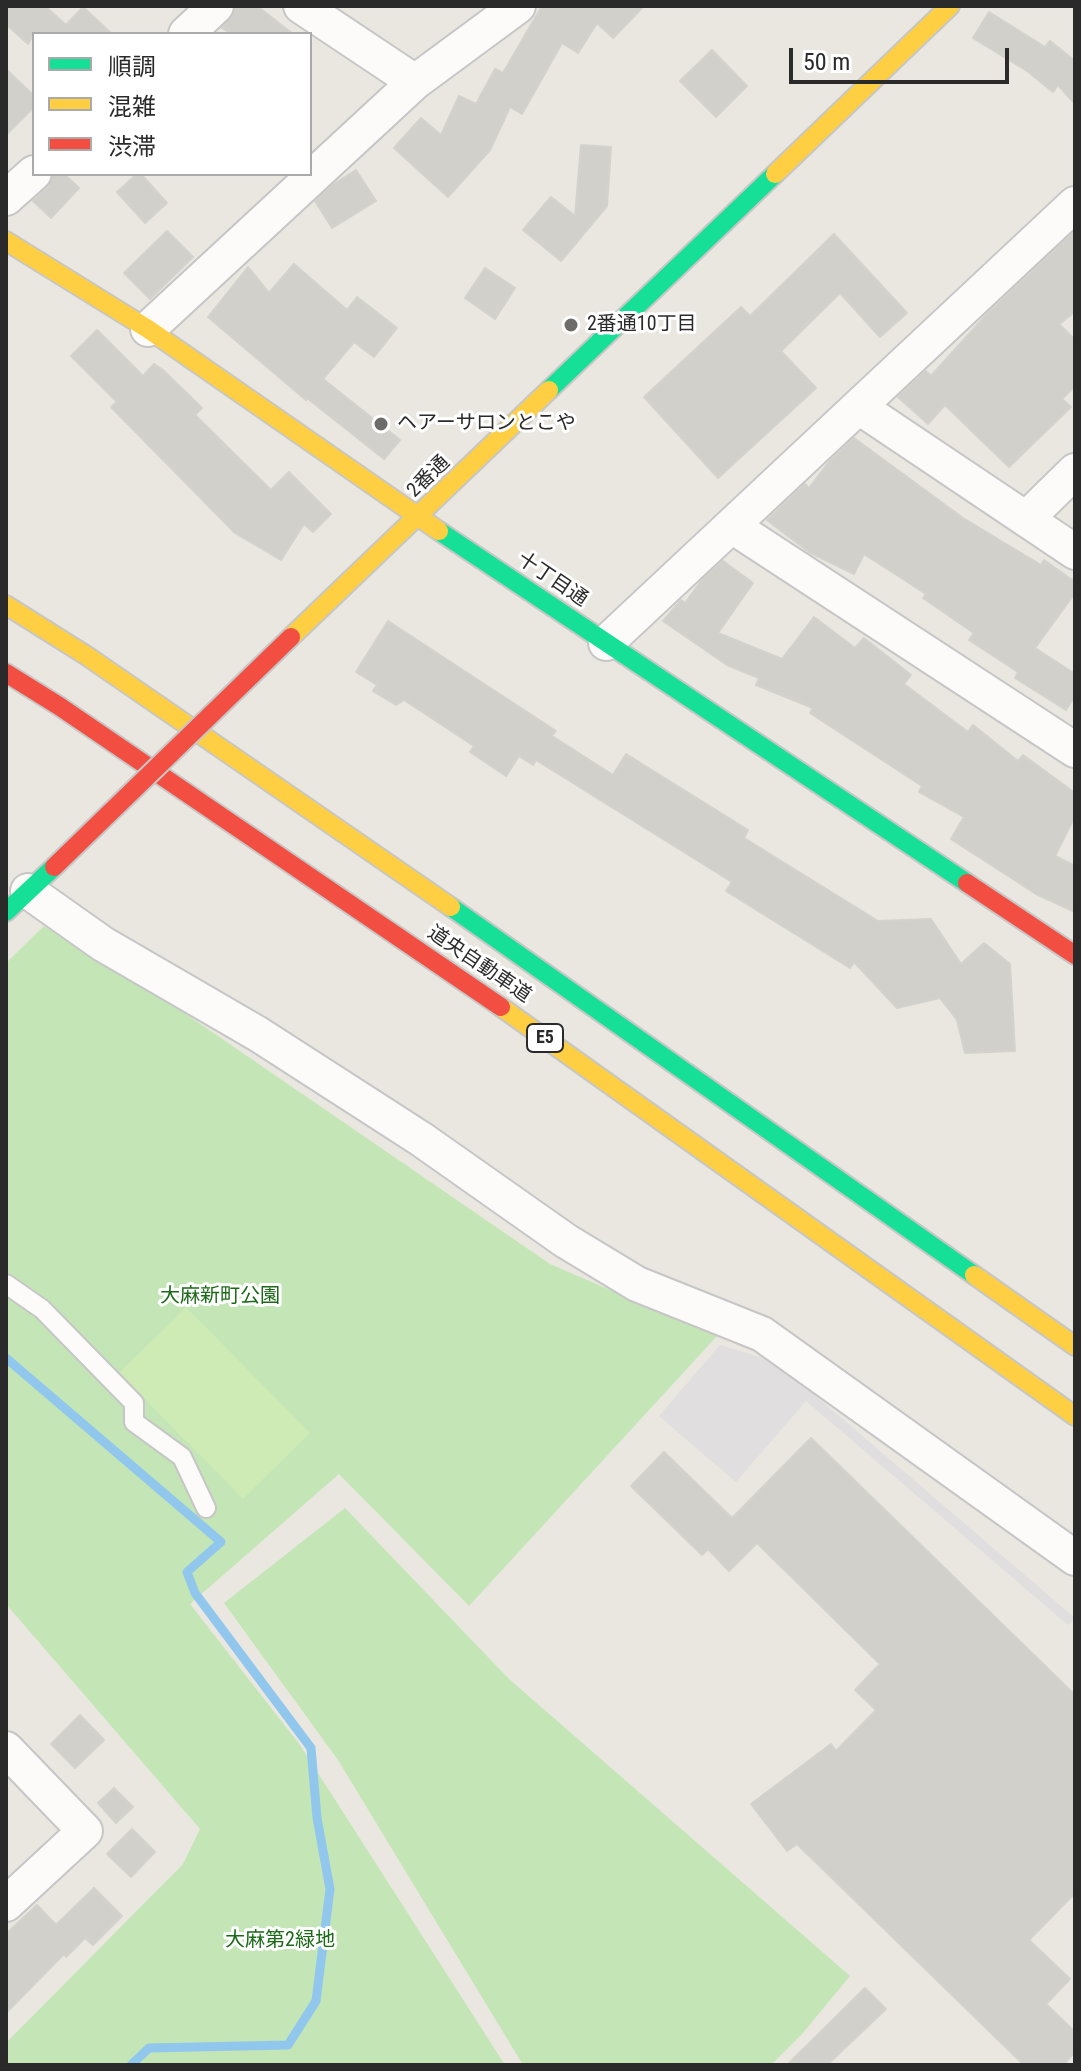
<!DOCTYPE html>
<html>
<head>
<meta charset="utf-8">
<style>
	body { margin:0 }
	#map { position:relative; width:1081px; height:2071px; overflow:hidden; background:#e9e7e0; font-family:"Roboto Condensed","Noto Sans JP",sans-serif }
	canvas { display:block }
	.frame { position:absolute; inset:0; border:8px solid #2a2a2a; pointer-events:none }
	.legend { position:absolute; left:32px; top:32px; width:280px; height:144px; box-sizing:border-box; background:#fff; border:2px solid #aaa; margin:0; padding:10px 14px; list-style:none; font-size:24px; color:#2a2a2a }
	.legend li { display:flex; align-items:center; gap:16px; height:40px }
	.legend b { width:40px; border:2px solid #aaa }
	.scale { position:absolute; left:789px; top:48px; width:220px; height:36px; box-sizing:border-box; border:4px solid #2a2a2a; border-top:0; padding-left:10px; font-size:24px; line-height:28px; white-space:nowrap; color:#2a2a2a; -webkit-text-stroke:6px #fff; paint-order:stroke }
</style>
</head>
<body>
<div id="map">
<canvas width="1081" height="2071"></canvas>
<div class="frame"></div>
<ul class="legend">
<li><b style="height:10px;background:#16e098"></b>順調</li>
<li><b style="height:10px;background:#ffcf43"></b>混雑</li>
<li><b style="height:10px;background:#f24e42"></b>渋滞</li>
</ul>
<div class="scale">50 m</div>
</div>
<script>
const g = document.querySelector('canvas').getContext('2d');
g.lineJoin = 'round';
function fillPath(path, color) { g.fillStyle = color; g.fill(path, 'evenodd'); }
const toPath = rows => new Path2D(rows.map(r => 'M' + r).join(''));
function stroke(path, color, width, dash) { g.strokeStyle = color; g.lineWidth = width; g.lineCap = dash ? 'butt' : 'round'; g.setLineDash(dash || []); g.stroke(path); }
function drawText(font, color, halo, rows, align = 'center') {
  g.font = font + ' "Roboto Condensed","Noto Sans JP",sans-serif'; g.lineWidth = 6; g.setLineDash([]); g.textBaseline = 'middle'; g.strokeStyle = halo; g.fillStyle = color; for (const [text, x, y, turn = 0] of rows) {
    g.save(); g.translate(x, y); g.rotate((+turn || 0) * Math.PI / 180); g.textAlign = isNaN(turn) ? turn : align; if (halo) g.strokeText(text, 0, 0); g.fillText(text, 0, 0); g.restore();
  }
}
fillPath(toPath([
	[720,1345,776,1362,1075,1618,1068,1625,806,1401,736,1482,659,1416]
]), '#e0dedf');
fillPath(toPath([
	[44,926,167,1001,550,1264,717,1336,469,1606,339,1474,190,1604,300,1745,505,2065,6,2065,6,2043,183,1864,200,1829,6,1604,6,963],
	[345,1508,509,1679,850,1976,802,2034,771,2065,523,2065,338,1760,224,1603]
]), '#c4e6b7');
fillPath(toPath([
	[186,1307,310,1433,243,1499,119,1373]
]), '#ceeab5');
stroke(toPath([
	[6,1358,221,1542,187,1572,195,1593,311,1748,317,1818,330,1889,316,2001,288,2045,149,2048,131,2065]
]), '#91c7ed', 9);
const building = toPath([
	[6,6,45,6,66,25,83,7,112,34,34,34,28,44,6,24,6,6],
	[235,6,257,6,293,34,232,34,222,28,235,13,235,6],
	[542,6,644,6,613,38,597,23,578,53,562,43,522,114,510,107,490,150,448,197,394,148,421,118,441,135,459,96,476,104,495,69,503,73,542,6],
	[989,12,1045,47,1050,41,1075,61,1075,104,1058,85,1053,92,1027,71,973,38,989,12],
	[712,50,747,86,716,117,680,81,712,50],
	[6,69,34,96,34,107,6,135,6,69],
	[581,145,611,147,607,206,561,261,523,230,551,197,575,216,581,145],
	[356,170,376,201,332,228,315,201,334,184,356,170],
	[53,174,64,174,79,188,51,218,33,201,48,187,53,174],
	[137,174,141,174,167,203,145,223,117,192,137,174],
	[167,231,193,257,150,299,124,273,167,231],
	[1075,231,1075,312,1059,324,1075,340,1075,386,1062,399,1071,407,1009,467,945,405,928,424,898,397,926,371,931,376,987,314,1075,231],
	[834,234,907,313,880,337,840,293,781,351,816,388,718,478,644,397,741,307,750,316,834,234],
	[294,264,347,310,357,297,397,328,374,357,354,342,323,379,400,440,384,459,307,398,306,400,208,317,248,267,269,293,294,264],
	[485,268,515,288,495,319,465,298,485,268],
	[97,330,143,376,154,364,163,370,202,408,195,415,271,490,289,472,331,514,313,532,304,524,281,560,235,533,111,407,117,402,71,356,97,330],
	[854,438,963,518,1041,565,1044,560,1075,582,1075,593,1035,648,1075,674,1075,696,1066,710,1015,678,1018,672,969,640,974,633,923,598,926,594,864,554,854,574,809,552,767,520,805,484,809,488,829,462,854,438],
	[723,561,753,583,718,633,782,659,814,617,855,648,864,638,911,675,904,684,968,732,973,725,1018,761,1023,755,1075,793,1075,816,1055,856,1075,866,1075,912,1036,894,951,839,964,817,919,792,922,786,810,713,813,708,756,685,759,678,727,665,663,621,681,600,685,603,702,580,723,561],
	[388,621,556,731,552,736,613,775,626,754,748,830,744,838,878,921,931,919,961,964,984,943,1010,964,1015,1051,965,1053,957,1020,940,998,897,1008,854,962,850,968,726,891,732,882,536,760,533,765,519,756,506,776,470,752,474,746,404,700,396,705,373,691,377,685,356,672,388,621],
	[811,1438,1075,1695,1075,1893,1029,1940,1070,1979,1046,2004,1075,2032,1075,2052,1063,2065,1024,2065,797,1844,787,1851,751,1804,831,1744,836,1751,876,1710,855,1690,880,1664,757,1543,729,1571,708,1549,702,1555,631,1486,664,1452,732,1518,811,1438],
	[80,1715,104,1740,75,1768,51,1744,80,1715],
	[114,1788,133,1807,116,1823,98,1803,114,1788],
	[132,1829,155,1852,131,1877,107,1854,132,1829],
	[94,1888,122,1916,93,1945,85,1938,66,1957,64,1954,6,2013,6,1934,37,1905,56,1925,94,1888],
	[865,1988,886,2009,827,2065,787,2065,865,1988]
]);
fillPath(building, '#d2d0cb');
stroke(building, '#d4d2cc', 2);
const lane = toPath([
	[6,1284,42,1309,134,1403,134,1422,182,1457,206,1508]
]);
const street = toPath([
	[301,6,415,82],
	[186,34,216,6],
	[6,198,34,173],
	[148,329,415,82,518,6],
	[859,407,1075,552],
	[1026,519,1075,471],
	[732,526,1075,750],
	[606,643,1075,204],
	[28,891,103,944,258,1034,421,1139,566,1241,637,1284,762,1334,1075,1558],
	[6,1749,85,1831,6,1904]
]);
const fast = toPath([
	[549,390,775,174],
	[439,531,967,883],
	[451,907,974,1275],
	[6,912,54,867]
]);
const slow = toPath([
	[775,174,950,6],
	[6,241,148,329,439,531],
	[6,605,87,656,451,907],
	[291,637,549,390],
	[501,1007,1075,1416],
	[974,1275,1075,1346]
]);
const jam = toPath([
	[6,673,59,706,501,1007],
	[967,883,1075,955]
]);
stroke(lane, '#c6c6c6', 22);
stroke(street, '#c6c6c6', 38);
stroke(fast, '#c6c6c6', 22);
stroke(slow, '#c6c6c6', 22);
stroke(jam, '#c6c6c6', 22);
stroke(lane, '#fcfbfa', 18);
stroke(street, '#fcfbfa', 34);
stroke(fast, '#16e098', 18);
stroke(slow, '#ffcf43', 18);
stroke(jam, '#f24e42', 18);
const jamBridge = toPath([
	[54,867,291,637]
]);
stroke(jamBridge, '#c6c6c6', 22, []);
stroke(jamBridge, '#f24e42', 18);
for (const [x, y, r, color] of [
	[571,325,8,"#6d6c6a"],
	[381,424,8,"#6d6c6a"]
]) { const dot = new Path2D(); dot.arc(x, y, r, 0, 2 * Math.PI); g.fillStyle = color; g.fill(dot); stroke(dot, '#fff', 3); }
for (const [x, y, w] of [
	[545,1038,36]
]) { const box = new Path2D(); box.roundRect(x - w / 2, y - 14, w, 28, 6); g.fillStyle = '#fff'; g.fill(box); stroke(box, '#2a2a2a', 2); }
drawText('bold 18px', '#2a2a2a', null, [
	["E5",545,1038]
]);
drawText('20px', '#2a2a2a', '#fff', [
	["2番通10丁目",587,325],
	["ヘアーサロンとこや",397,424]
], 'left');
drawText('20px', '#2a2a2a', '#fff', [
	["2番通",429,477,-44],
	["十丁目通",552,580,34],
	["道央自動車道",479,965,34]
]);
drawText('20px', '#1c6a18', '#fff', [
	["大麻新町公園",220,1297],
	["大麻第2緑地",280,1941]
]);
</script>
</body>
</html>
